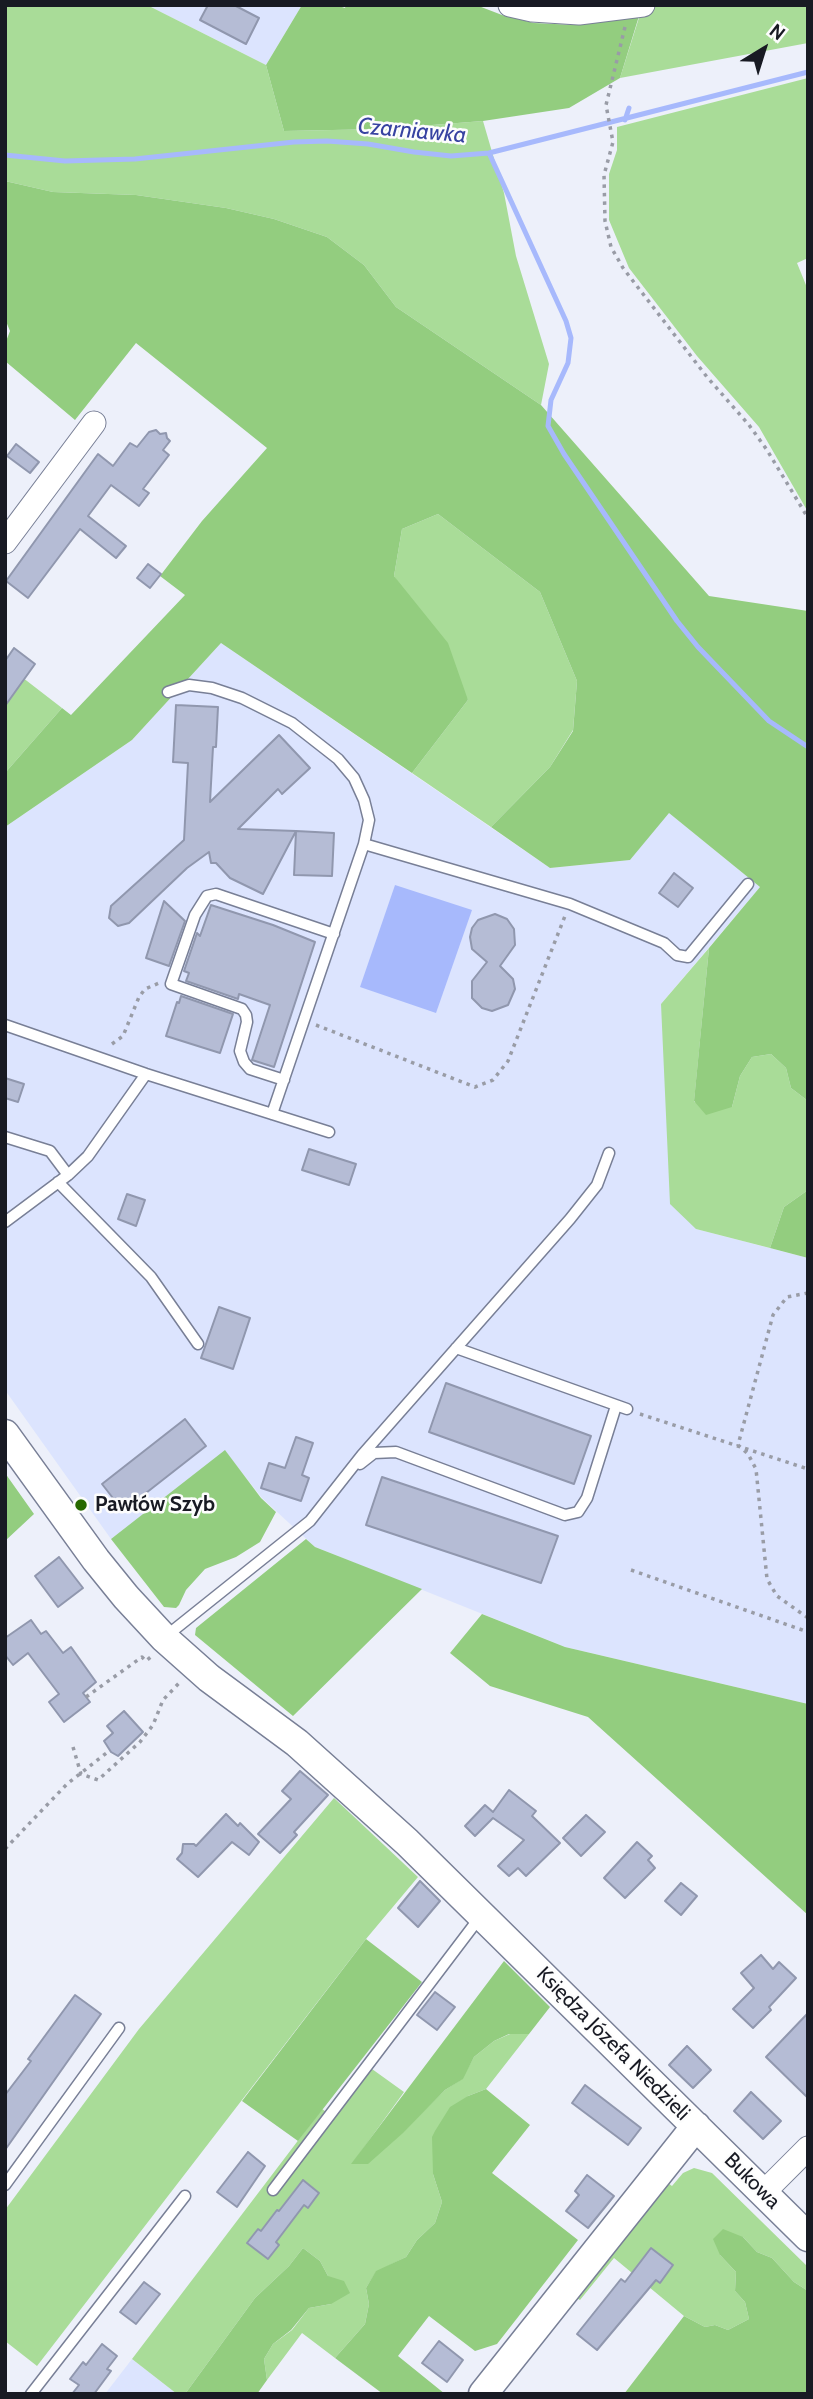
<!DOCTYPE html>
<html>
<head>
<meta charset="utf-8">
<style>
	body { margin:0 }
	#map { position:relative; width:813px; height:2399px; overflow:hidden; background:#edf0fa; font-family:Cabin,sans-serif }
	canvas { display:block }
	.frame { position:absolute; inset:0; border:7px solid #181a23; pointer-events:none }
	.north { position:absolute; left:729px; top:14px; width:70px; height:70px; -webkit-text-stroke:5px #fdfdfd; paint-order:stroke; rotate:38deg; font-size:19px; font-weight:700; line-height:28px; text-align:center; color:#181a23 }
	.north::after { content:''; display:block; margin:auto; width:24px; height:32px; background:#181a23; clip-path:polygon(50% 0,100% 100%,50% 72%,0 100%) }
</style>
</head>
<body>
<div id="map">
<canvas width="813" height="2399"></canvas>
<div class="frame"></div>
<div class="north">N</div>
</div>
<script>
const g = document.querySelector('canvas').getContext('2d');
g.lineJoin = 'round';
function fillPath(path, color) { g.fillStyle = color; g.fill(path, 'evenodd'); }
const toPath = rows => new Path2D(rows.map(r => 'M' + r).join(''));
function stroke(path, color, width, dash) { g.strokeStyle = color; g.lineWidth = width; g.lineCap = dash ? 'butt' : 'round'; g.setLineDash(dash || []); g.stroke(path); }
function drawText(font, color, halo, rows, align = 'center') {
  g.font = font + ' Cabin,sans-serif'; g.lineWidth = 5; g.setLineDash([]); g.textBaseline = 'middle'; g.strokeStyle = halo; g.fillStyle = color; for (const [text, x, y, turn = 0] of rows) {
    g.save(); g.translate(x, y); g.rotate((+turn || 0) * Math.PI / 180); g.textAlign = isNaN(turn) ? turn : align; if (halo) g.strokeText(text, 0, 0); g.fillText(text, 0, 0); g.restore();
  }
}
fillPath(toPath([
	[147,5,302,5,266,65],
	[221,643,550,868,630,860,668,812,760,887,661,1004,696,1229,808,1258,808,1704,565,1647,315,1547,262,1498,225,1451,111,1539,5,1390,5,827,132,740],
	[132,2359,177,2394,105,2394]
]), '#dce4fe');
fillPath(toPath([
	[5,5,147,5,266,65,284,131,381,129,483,121,504,193,516,256,549,364,541,405,396,307,364,265,327,237,274,219,226,208,136,195,53,192,5,181],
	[643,5,808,5,808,43,620,78],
	[808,78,808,258,797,263,808,290,808,512,759,427,697,356,629,268,609,220,609,174,617,150,617,127],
	[438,514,540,592,577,681,573,730,550,767,491,827,412,773,468,700,394,576,402,529],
	[5,664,62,708,5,773],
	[709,948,694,1102,732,1107,740,1076,752,1057,771,1054,786,1068,791,1088,808,1101,808,1190,784,1207,770,1248,696,1229,670,1204,661,1004],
	[334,1798,418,1877,366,1939,37,2366,5,2341,5,2210,139,2029],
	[510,2034,529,2034,486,2089,468,2096,433,2174,442,2202,435,2223,417,2240,406,2257,376,2272,366,2288,369,2304,365,2324,335,2358,302,2333,267,2380,264,2359,273,2344,292,2330,309,2308,331,2304,328,2276,320,2261,303,2248,289,2266,255,2298,185,2394,177,2394,132,2359,322,2109,335,2118,372,2069,404,2092,352,2164,392,2142,445,2090,462,2079,474,2057,494,2041],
	[694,2168,712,2173,808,2267,808,2291,794,2282,772,2258,757,2252,743,2237,720,2255,736,2272,735,2291,745,2302,749,2319,728,2330,715,2325,705,2327,684,2316,614,2258,580,2300,573,2296,664,2180,672,2186,683,2173]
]), '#a9dc98');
fillPath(toPath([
	[302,5,336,5,345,8,346,5,476,5,502,15,534,23,575,25,639,16,620,78,569,108,483,121,381,129,284,131,266,65],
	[5,181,53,192,136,195,226,208,274,219,327,237,364,265,396,307,541,405,709,596,808,611,808,1101,791,1088,786,1068,771,1054,752,1057,740,1076,732,1107,706,1115,694,1101,709,948,760,887,669,813,630,860,550,868,491,827,550,767,573,731,577,681,540,592,438,514,402,529,394,576,448,643,468,700,412,773,221,643,132,740,5,827,5,773,62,708,71,715,185,595,160,576,202,521,267,448,136,343,75,420,5,361,5,344,10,331,5,319],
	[808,1190,808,1258,770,1248,784,1207],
	[225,1450,261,1498,276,1512,260,1542,236,1557,205,1569,186,1590,179,1605,176,1608,164,1607,111,1539],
	[5,1473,34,1514,5,1541],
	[306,1539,315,1547,422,1589,293,1716,195,1635,196,1628],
	[482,1614,565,1647,808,1704,808,1915,588,1717,490,1686,450,1653],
	[366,1939,422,1982,298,2141,242,2101],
	[504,1961,550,2007,529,2034,509,2034,494,2041,474,2057,463,2079,445,2090,403,2133,368,2164,351,2164],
	[486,2089,530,2125,492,2173,578,2240,497,2344,475,2351,429,2316,398,2356,445,2394,383,2394,335,2358,365,2324,369,2304,366,2288,376,2271,406,2257,417,2240,435,2223,442,2202,433,2174,432,2137,435,2131,450,2107,468,2096],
	[723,2229,743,2237,757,2252,772,2258,794,2282,808,2291,808,2394,624,2394,684,2316,705,2327,715,2325,728,2330,749,2319,745,2302,735,2291,736,2272,720,2255,713,2239],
	[303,2248,320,2261,328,2276,344,2281,350,2293,331,2304,309,2308,291,2330,273,2344,264,2359,267,2380,257,2394,185,2394,255,2298,289,2266]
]), '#93cd7f');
fillPath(toPath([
	[395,885,472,910,436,1013,360,987]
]), '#a7b9fc');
stroke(toPath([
	[625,120,629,108],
	[489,153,566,321,571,338,568,363,551,400,548,426,564,454,677,621,698,647,769,721,808,747],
	[5,155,65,161,135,159,294,142,327,141,368,144,414,152,451,156,489,153,808,72]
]), '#a7b9fc', 5);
const building = toPath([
	[208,5,234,5,259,18,246,44,200,20,208,5],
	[156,430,160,434,166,433,167,438,170,441,163,450,169,455,143,489,149,493,139,506,111,485,88,516,126,546,116,558,80,529,28,598,6,581,98,454,113,466,130,443,137,447,149,432,156,430],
	[16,444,39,462,30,473,7,456,16,444],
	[148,564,161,574,150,588,137,578,148,564],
	[14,648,35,664,5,706,5,661,14,648],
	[176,705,218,707,216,747,213,747,210,802,279,735,310,768,282,794,278,789,238,829,296,831,263,894,230,878,216,863,211,863,209,852,187,868,129,923,118,926,109,918,111,906,184,840,188,763,173,762,176,705],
	[296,831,334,833,332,876,294,875,296,831],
	[674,873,693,888,678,907,659,893,674,873],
	[164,901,185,921,169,966,146,958,164,901],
	[211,905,273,925,315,942,274,1067,252,1060,270,1005,239,994,238,999,186,981,189,973,184,971,197,933,200,936,211,905],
	[495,914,507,919,514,929,515,945,500,966,513,979,515,989,508,1005,492,1011,482,1008,472,998,472,981,487,962,472,949,470,937,472,928,478,920,495,914],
	[181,996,233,1014,220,1053,166,1036,177,1002,179,1003,181,996],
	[5,1078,24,1084,18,1102,5,1098,5,1078],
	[309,1149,356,1164,349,1185,302,1170,309,1149],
	[127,1194,145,1200,136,1226,118,1219,127,1194],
	[219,1307,250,1318,233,1369,201,1358,219,1307],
	[446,1383,591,1436,574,1484,429,1432,446,1383],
	[185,1419,206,1446,123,1511,102,1484,185,1419],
	[296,1437,313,1443,302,1475,309,1478,301,1501,261,1488,269,1463,285,1468,296,1437],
	[382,1477,558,1536,541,1583,366,1525,382,1477],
	[59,1557,83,1588,58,1607,35,1576,59,1557],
	[31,1620,41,1634,46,1631,63,1653,71,1647,96,1682,83,1693,90,1702,64,1722,49,1702,59,1694,28,1653,13,1665,5,1655,5,1638,31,1620],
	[124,1711,143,1732,118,1756,111,1752,104,1741,113,1733,107,1726,124,1711],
	[300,1771,328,1795,294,1832,297,1835,280,1853,258,1834,291,1799,282,1791,300,1771],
	[509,1790,536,1811,532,1816,560,1843,526,1876,518,1868,509,1876,498,1866,524,1840,493,1818,475,1836,465,1826,485,1805,493,1812,509,1790],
	[226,1814,238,1826,240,1823,259,1842,249,1855,232,1842,198,1877,177,1859,182,1853,183,1844,194,1844,196,1846,226,1814],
	[586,1815,605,1832,581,1856,563,1838,586,1815],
	[637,1842,652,1856,648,1860,655,1868,625,1898,604,1878,637,1842],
	[420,1881,440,1901,418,1927,398,1908,420,1881],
	[681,1883,697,1896,681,1915,665,1901,681,1883],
	[761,1955,773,1969,779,1962,796,1978,769,2007,771,2010,753,2028,733,2009,754,1988,741,1973,761,1955],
	[435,1992,455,2007,437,2030,417,2015,435,1992],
	[75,1995,101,2014,5,2150,5,2095,31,2061,28,2059,75,1995],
	[808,2013,808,2098,766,2057,808,2013],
	[687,2046,711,2070,693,2088,669,2065,687,2046],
	[585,2085,641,2128,628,2145,572,2103,585,2085],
	[751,2092,781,2121,763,2139,734,2111,751,2092],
	[248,2152,265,2166,237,2207,217,2192,248,2152],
	[587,2175,614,2196,588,2228,566,2211,579,2195,575,2191,587,2175],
	[303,2180,319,2193,308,2208,304,2205,276,2242,279,2245,268,2259,247,2243,258,2229,261,2231,277,2210,279,2211,303,2180],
	[651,2248,673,2265,660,2283,656,2280,597,2350,577,2334,621,2279,625,2282,651,2248],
	[144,2282,160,2294,136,2324,120,2312,144,2282],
	[439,2341,463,2360,447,2382,422,2363,439,2341],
	[102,2344,117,2356,107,2369,111,2371,94,2394,72,2394,79,2385,70,2379,83,2362,86,2365,102,2344]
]);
fillPath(building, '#b5bcd5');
stroke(building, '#9097ae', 2);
const service = toPath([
	[168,692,189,685,212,688,242,698,292,723,338,759,354,778,364,800,369,820,364,844,272,1114],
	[364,844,570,904,664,943,677,955,688,957,748,884],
	[5,1025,146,1074,329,1132],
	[284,1080,250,1069,244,1062,240,1051,247,1022,246,1015,242,1009,171,984,195,915,207,896,216,894,334,934],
	[5,1137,50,1151,68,1175],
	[58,1182,151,1277,198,1344],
	[5,1222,68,1175,88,1156,146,1074],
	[456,1348,627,1409],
	[360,1464,374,1453,396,1452,565,1515,578,1512,587,1498,616,1406],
	[165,1637,310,1521,362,1455,570,1219,597,1185,609,1153],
	[5,2185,119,2028],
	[273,2190,480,1917],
	[31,2394,185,2196]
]);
const minor = toPath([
	[510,5,532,10,579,13,643,5],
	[5,542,94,423],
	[763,2193,808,2148]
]);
const tertiary = toPath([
	[5,1434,96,1560,126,1597,164,1638,209,1678,297,1743,407,1842,808,2237],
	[483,2394,696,2126]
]);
stroke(service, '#787f96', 13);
stroke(minor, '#787f96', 25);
stroke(tertiary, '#787f96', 31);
stroke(toPath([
	[625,27,606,105,613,142,604,175,605,221,611,247,623,268,707,377,749,425,767,450,808,518],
	[316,1025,475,1087,493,1080,508,1061,565,916],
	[112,1044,123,1036,139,997,145,989,159,983],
	[808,1293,787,1297,773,1315,738,1445,748,1454,756,1469,767,1579,777,1596,808,1618],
	[640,1414,808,1469],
	[631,1570,808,1632],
	[86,1697,142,1657,146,1661,152,1656],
	[73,1747,81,1774,98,1780,140,1742,153,1725,163,1700,181,1681],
	[5,1849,67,1784,109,1751]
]), '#999ca6', 3.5, [3.5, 5]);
stroke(service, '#fff', 10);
stroke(minor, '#fff', 23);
stroke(tertiary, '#fff', 28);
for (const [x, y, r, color] of [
	[81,1505,7,"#276900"]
]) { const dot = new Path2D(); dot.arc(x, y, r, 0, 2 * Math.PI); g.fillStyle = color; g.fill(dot); stroke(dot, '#fdfdfd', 2.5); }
drawText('bold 21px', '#181a23', '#fdfdfd', [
	["Pawłów Szyb",95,1505]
], 'left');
drawText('21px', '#181a23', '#fdfdfd', [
	["Księdza Józefa Niedzieli",613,2044,45],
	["Bukowa",752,2181,45]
]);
drawText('italic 23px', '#3743a1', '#fdfdfd', [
	["Czarniawka",412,131,5]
]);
</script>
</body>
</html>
